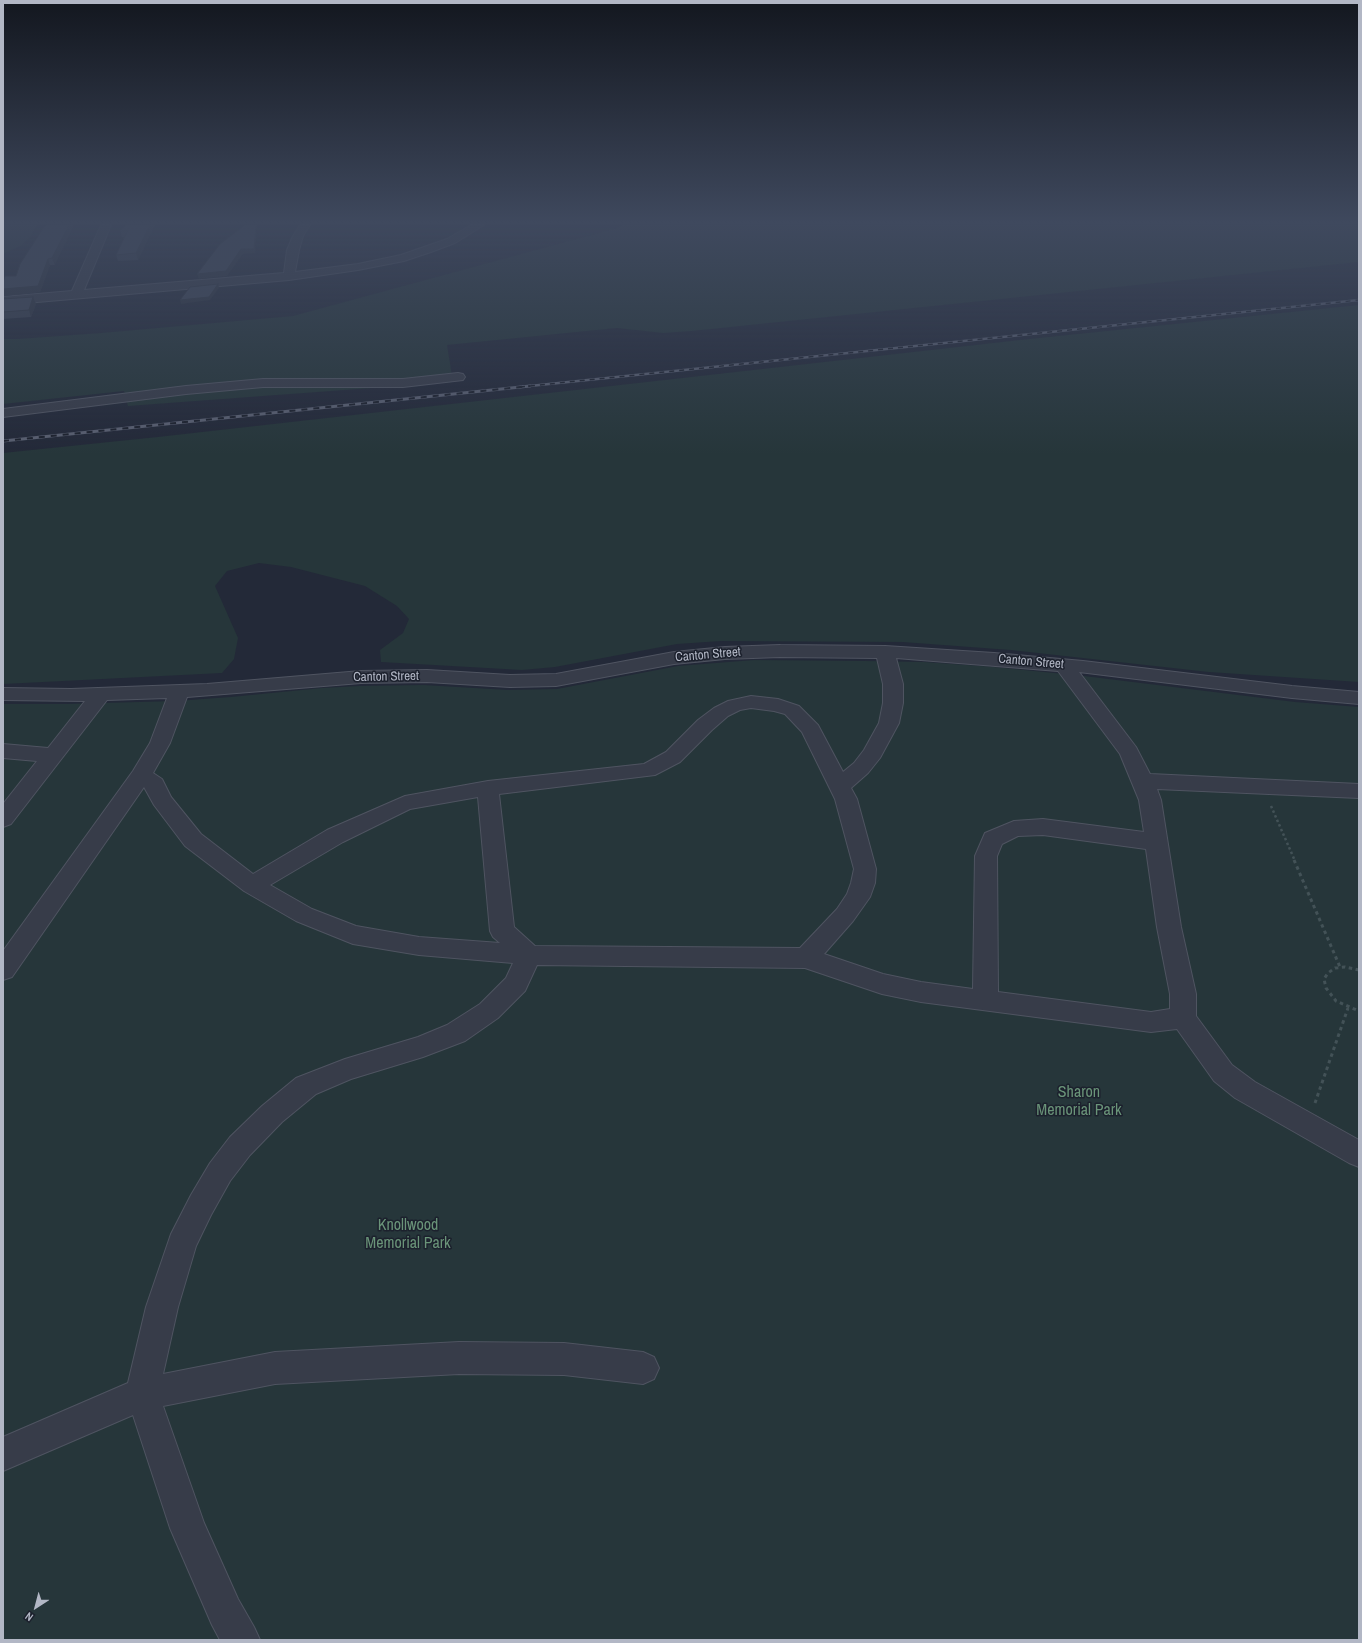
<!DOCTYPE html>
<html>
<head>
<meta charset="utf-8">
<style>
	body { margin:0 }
	#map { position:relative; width:1362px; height:1643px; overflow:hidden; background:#232938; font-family:"Archivo Narrow",sans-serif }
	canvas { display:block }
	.frame { position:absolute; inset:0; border:4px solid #b2b7c5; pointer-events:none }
	.north { position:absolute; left:16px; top:1587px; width:40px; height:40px; -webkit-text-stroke:3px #1c212d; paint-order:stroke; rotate:216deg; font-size:11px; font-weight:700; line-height:16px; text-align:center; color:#b2b7c5 }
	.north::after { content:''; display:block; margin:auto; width:14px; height:18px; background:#b2b7c5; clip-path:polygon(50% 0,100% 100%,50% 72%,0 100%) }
</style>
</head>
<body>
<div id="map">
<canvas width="1362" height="1643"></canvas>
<div class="frame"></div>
<div class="north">N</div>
</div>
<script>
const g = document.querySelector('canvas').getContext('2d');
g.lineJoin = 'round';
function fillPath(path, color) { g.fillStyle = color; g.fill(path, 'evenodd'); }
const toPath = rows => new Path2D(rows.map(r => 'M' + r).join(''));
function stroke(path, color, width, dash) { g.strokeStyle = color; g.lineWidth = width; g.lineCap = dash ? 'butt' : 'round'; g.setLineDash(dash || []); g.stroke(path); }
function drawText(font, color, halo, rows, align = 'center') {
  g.font = font + ' "Archivo Narrow",sans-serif'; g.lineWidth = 3; g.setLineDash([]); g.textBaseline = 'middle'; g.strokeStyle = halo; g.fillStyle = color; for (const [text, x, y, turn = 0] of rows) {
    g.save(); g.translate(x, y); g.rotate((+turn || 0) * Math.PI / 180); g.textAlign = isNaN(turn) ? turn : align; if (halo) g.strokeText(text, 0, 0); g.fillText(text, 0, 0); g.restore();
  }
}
fillPath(toPath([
	[3,225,37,225,31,236,22,245,3,254],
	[622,225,1359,225,1359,262,692,331,663,333,617,328,447,345,453,382,128,406,124,391,3,404,3,339,17,339,101,333,293,316,617,228],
	[1359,305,1359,682,1209,672,1011,650,903,642,721,641,677,644,555,667,522,670,381,662,380,650,403,633,409,619,397,606,365,586,291,567,259,563,227,571,215,586,238,638,234,659,222,673,3,684,3,453,158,437,1029,339],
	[754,660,866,661,924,662,994,667,1084,676,1295,702,1359,707,1359,1640,3,1640,3,704,66,704,176,701,231,697,322,688,359,686,423,685,508,690,557,689,678,666]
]), '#26363a');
const minor = toPath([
	[101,225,111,225,84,290,284,273,287,250,293,236,300,225,310,225,303,236,299,250,295,272,358,264,401,255,447,239,471,225,484,225,455,243,431,252,404,261,358,270,289,280,3,305,3,297,72,291,101,225],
	[458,373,463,374,465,377,463,380,403,387,263,387,186,394,3,417,3,409,186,386,263,379,403,379,458,373],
	[780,645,885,646,994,653,1083,661,1292,686,1359,692,1359,704,1292,698,1079,672,1136,747,1150,774,1359,784,1359,798,1157,789,1161,800,1181,927,1196,994,1196,1016,1232,1065,1255,1082,1359,1140,1359,1167,1349,1163,1235,1098,1214,1081,1177,1029,1151,1032,921,1002,882,994,805,968,537,965,525,991,498,1018,465,1041,423,1057,351,1079,316,1094,282,1122,250,1155,230,1181,211,1215,196,1246,178,1307,163,1374,275,1352,459,1342,564,1343,643,1352,654,1357,659,1368,654,1379,643,1384,564,1375,459,1374,275,1384,163,1406,204,1523,238,1599,254,1627,260,1640,220,1640,212,1625,170,1528,133,1415,3,1471,3,1437,128,1383,146,1307,171,1234,191,1195,210,1163,230,1137,262,1106,296,1078,345,1059,418,1037,447,1025,480,1004,506,978,513,963,419,955,353,944,296,921,244,891,185,846,154,805,144,787,12,977,3,980,3,951,133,771,150,743,167,698,107,700,11,824,3,827,3,804,37,761,3,758,3,744,48,748,85,701,3,700,3,688,71,689,207,684,361,671,427,670,510,675,556,674,674,652,725,647,780,645],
	[780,657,877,658,883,684,883,703,879,723,864,750,854,763,843,772,818,725,799,706,778,699,751,696,728,701,714,708,698,720,666,752,644,764,488,781,405,796,327,830,253,874,201,834,171,797,162,779,153,773,170,743,187,697,361,683,427,682,510,687,556,686,674,664,725,659,780,657],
	[896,658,1058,671,1120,754,1139,800,1144,832,1043,819,1014,821,985,833,975,856,973,989,921,982,883,974,824,954,853,921,870,897,875,883,876,869,857,799,851,788,868,773,880,758,899,723,903,703,903,684,896,658],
	[751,708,774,711,785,714,802,732,835,799,854,869,851,883,847,894,837,909,800,948,535,946,514,927,499,794,655,775,680,762,712,730,728,716,740,710,751,708],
	[478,797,490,931,493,937,500,943,419,937,356,926,312,909,270,885,343,842,410,809,478,797],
	[1043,835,1146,849,1157,927,1170,994,1170,1009,1151,1012,998,992,997,856,1002,844,1018,836,1043,835]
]);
stroke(minor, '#4f5461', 2);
stroke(toPath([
	[1271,806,1295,861]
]), '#435257', 2.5, [2.5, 2.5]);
stroke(toPath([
	[1294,860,1340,967],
	[1359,970,1345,967,1335,968,1328,973,1324,979,1326,988,1336,1001,1359,1011],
	[1315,1103,1348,1008]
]), '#435257', 3, [3.5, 3.5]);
fillPath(minor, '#373c49');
const railFar1 = toPath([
	[520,387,1359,300]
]);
const rail = toPath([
	[3,441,530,386]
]);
stroke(railFar1, '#595f70', 2.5);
stroke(rail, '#595f70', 3);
stroke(railFar1, '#1c212d', 1.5, [5]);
stroke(rail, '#1c212d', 2, [6]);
fillPath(toPath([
	[126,225,155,225,138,260,118,261,116,255,125,237,122,237,120,231],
	[44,227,55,265,50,265,40,292,3,296,3,282,16,276],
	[33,297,36,304,31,317,3,319,3,299]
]), '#363d4c');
fillPath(toPath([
	[69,225,74,225,55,265,52,258],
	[150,225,155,225,138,260,136,253],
	[256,225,257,225,255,253,243,254,227,276,199,279,197,274],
	[48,259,50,265,40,292,3,296,3,289],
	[218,284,219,288,210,300,181,304,180,300],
	[33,297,36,304,31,317,29,310]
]), '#2c323e');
const building = toPath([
	[47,225,69,225,52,258,48,259,38,286,3,289,3,282,5,276,16,276,20,264,44,227,47,225],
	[126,225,150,225,136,253,116,255,128,230,120,231,126,225],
	[245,225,256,225,254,249,241,249,226,271,197,274,220,244,245,225],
	[218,284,209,297,180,300,190,287,218,284],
	[33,297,29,310,3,312,3,299,33,297]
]);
fillPath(building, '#3f4758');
stroke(building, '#2c323e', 1);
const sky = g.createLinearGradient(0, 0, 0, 455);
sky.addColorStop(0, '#13171f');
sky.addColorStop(0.49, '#3f495e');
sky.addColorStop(1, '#3f495e00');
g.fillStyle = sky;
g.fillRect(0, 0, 1362, 455);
drawText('13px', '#b2b7c5', '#1c212d', [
	["Canton Street",708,655,-5],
	["Canton Street",1031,662,5],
	["Canton Street",386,677,-1]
]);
drawText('16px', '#6a9479', '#1c212d', [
	["Sharon",1079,1093],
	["Memorial Park",1079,1111],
	["Knollwood",408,1226],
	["Memorial Park",408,1244]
]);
</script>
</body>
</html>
